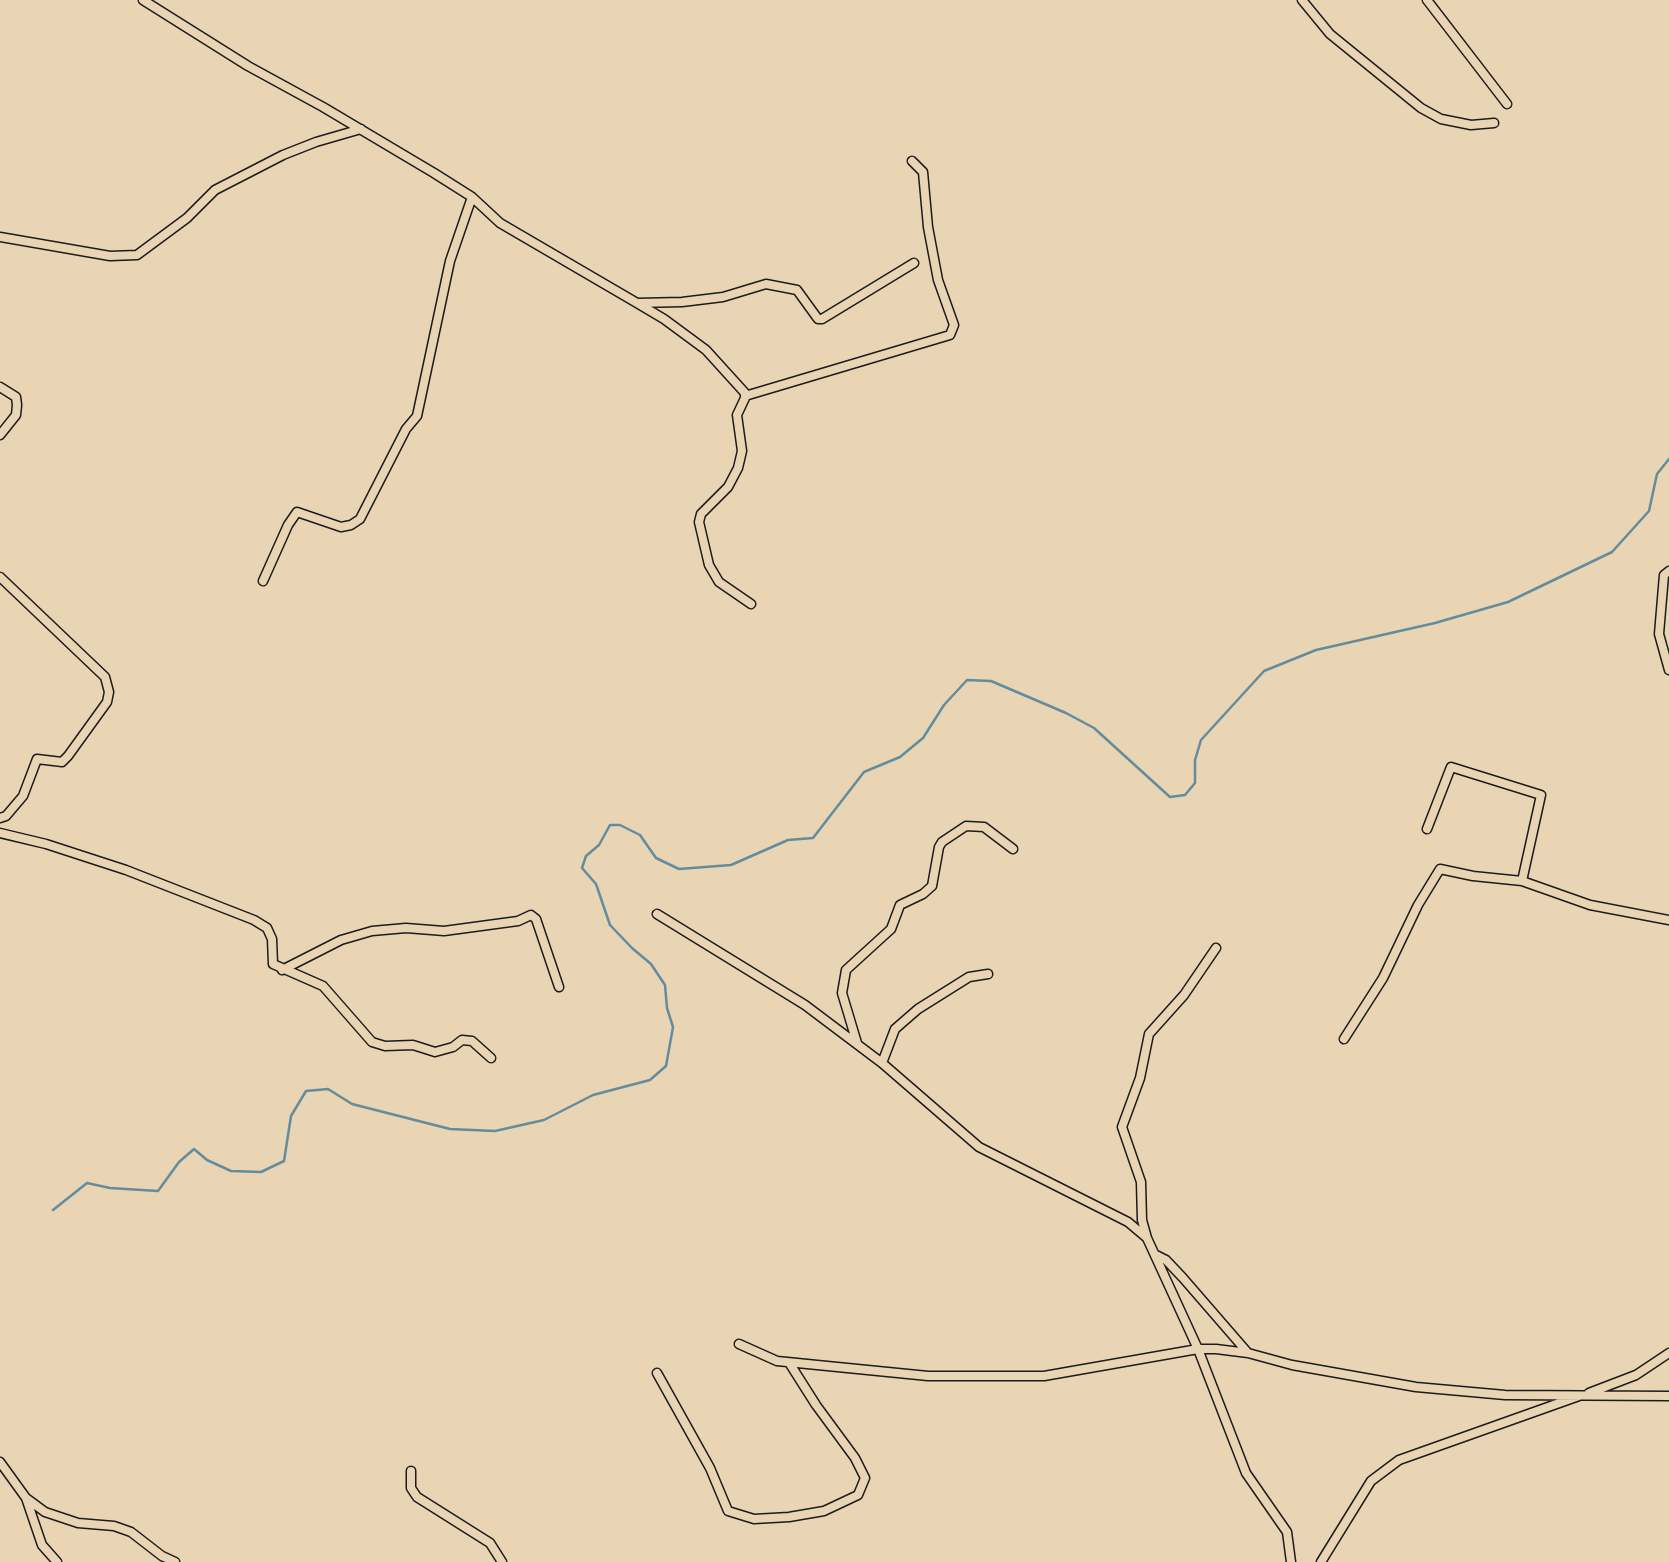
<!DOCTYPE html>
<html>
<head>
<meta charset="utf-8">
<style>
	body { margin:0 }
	canvas { display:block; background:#e9d4b3 }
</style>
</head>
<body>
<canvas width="1669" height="1562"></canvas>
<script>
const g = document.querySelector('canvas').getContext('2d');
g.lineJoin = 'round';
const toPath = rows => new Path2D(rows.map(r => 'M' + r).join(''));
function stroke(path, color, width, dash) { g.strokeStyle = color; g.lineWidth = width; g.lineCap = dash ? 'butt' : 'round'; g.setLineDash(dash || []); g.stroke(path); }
stroke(toPath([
	[53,1210,87,1183,110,1188,158,1191,179,1162,194,1149,207,1160,231,1171,261,1172,284,1161,291,1116,306,1091,328,1089,352,1104,450,1129,495,1131,544,1120,593,1095,650,1080,666,1066,673,1027,667,1008,665,985,651,964,632,948,610,925,596,884,582,868,586,856,599,845,610,825,620,825,640,835,656,858,679,869,731,865,788,840,813,838,864,772,900,757,923,738,944,705,967,680,991,681,1066,713,1094,728,1170,797,1185,795,1195,783,1195,760,1201,740,1264,671,1316,650,1435,623,1508,602,1612,552,1649,511,1657,474,1669,459]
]), '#638d9e', 2.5);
const street = toPath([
	[143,0,248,66,323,107,434,173,472,197,500,223,637,303,682,302,723,297,766,284,797,290,818,319,822,319,914,263],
	[1302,0,1330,34,1421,108,1441,119,1471,125,1494,123],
	[1427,0,1507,104],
	[0,237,110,256,137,255,187,218,215,190,283,155,316,142,361,129],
	[637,303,664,319,706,350,745,393,745,398,737,415,742,451,738,468,728,487,701,514,699,522,709,565,719,582,751,604],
	[0,387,16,397,17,405,16,415,0,435],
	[745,396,950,335,954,325,938,280,928,227,923,172,912,161],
	[1669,571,1664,575,1659,634,1669,670],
	[0,577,105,677,109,692,107,702,68,756,62,762,37,759,23,796,6,816,0,818],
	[263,581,288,525,297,512,341,527,351,525,360,519,406,429,417,416,450,261,472,197],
	[1427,829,1451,767,1541,795,1522,881],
	[0,833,46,844,126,870,254,920,267,928,272,939,273,964,323,986,372,1042,385,1046,413,1045,435,1052,453,1047,462,1040,472,1041,491,1058],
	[657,914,805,1005,882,1063,979,1147,1128,1222,1147,1238,1198,1349,1246,1473,1287,1532,1291,1562],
	[282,970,341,940,372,931,406,928,444,931,518,921,531,915,536,919,559,987],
	[1344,1039,1383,978,1418,905,1440,869,1473,876,1522,881,1590,905,1669,920],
	[857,1043,842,993,846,970,891,929,900,905,923,894,932,886,939,847,942,842,966,826,984,827,1013,849],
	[882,1063,895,1029,918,1009,969,977,988,974],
	[1147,1238,1142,1220,1141,1182,1122,1127,1140,1078,1149,1034,1184,995,1216,948],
	[1156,1255,1166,1260,1183,1278,1248,1353],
	[739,1344,777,1361,928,1376,1044,1376,1198,1349,1216,1349,1248,1353,1292,1365,1416,1387,1505,1395,1669,1396],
	[657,1373,710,1468,728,1511,754,1519,789,1517,824,1511,858,1495,865,1478,855,1458,816,1405,790,1364],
	[1589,1393,1636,1375,1669,1353],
	[0,1462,26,1498,45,1512,78,1523,114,1526,131,1532,162,1556,175,1562],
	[411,1471,411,1488,417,1497,490,1543,502,1562],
	[26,1498,42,1545,57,1562],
	[1321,1562,1371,1481,1399,1460,1579,1396]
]);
stroke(street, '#1c1c1c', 11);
stroke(street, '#e9d4b3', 8);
</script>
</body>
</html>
